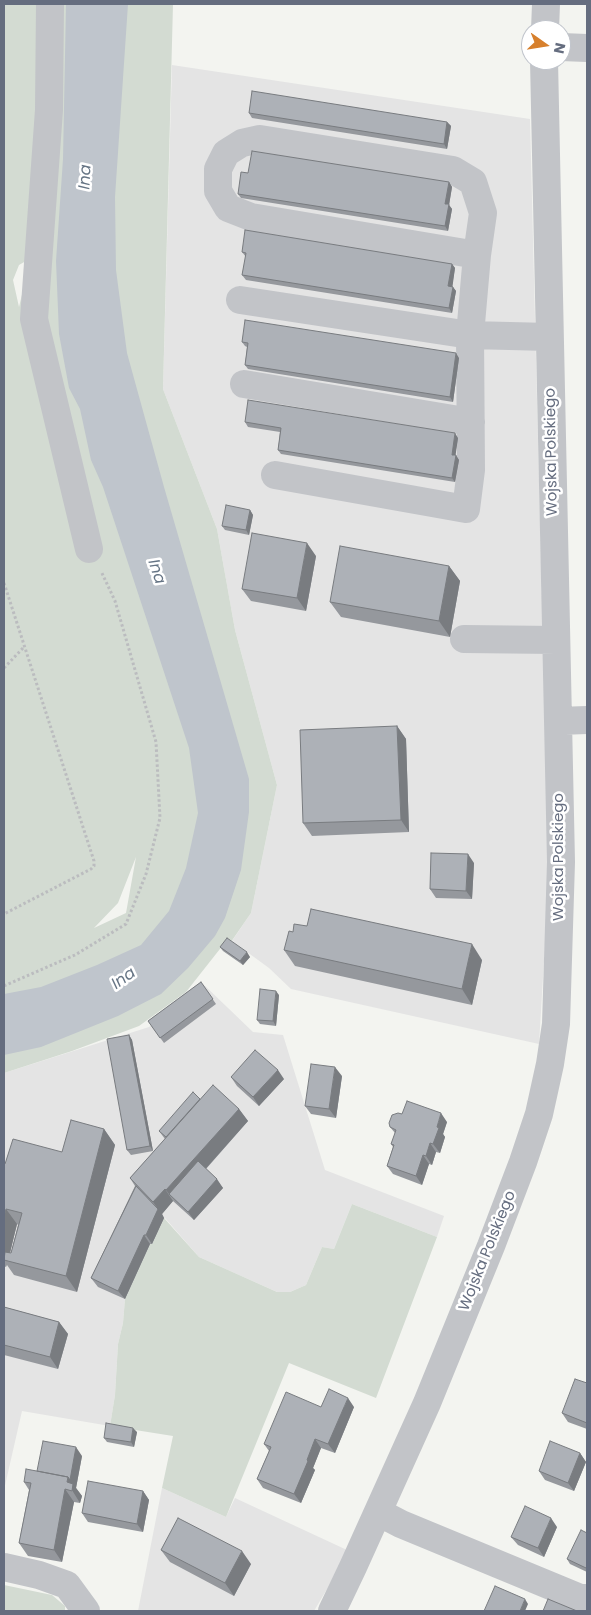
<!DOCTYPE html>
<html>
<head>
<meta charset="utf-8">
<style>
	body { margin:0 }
	#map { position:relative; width:591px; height:1615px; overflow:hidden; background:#f3f4f0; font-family:Poppins,sans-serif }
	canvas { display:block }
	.frame { position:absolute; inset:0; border:5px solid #656d7f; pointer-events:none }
	.north { position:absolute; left:521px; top:20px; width:50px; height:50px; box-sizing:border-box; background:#fff; border:1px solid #c1c5cc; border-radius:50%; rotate:103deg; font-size:14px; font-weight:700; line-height:20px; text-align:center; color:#656d7f }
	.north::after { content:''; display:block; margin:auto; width:18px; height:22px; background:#d7802d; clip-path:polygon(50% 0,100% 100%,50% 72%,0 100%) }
</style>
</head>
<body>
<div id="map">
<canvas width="591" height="1615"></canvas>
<div class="frame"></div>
<div class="north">N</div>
</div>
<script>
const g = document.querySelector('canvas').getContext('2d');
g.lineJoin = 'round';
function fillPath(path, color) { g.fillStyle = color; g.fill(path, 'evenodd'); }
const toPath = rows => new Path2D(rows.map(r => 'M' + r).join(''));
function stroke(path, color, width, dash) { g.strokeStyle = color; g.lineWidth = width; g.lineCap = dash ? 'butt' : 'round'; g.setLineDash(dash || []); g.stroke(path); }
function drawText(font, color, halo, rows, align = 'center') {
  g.font = font + ' Poppins,sans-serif'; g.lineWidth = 5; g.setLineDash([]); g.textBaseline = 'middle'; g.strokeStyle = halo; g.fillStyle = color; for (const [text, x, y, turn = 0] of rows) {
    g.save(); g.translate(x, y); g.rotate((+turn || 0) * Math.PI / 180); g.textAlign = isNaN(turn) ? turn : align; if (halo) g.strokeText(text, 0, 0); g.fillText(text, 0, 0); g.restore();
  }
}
fillPath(toPath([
	[172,65,530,119,547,801,547,911,539,1044,291,989,269,968,232,941,251,913,277,785,235,630,217,529,163,389],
	[201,982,253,1032,283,1035,325,1170,444,1216,437,1237,352,1204,334,1249,322,1247,306,1285,290,1292,277,1292,199,1257,165,1218,125,1299,123,1323,118,1344,115,1395,110,1426,22,1411,4,1490,4,1073,149,1027,192,995],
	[162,1488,226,1517,235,1498,347,1550,327,1589,314,1611,138,1611]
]), '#e4e4e4');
fillPath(toPath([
	[4,4,173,4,163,389,217,529,235,630,277,785,251,913,231,942,227,940,186,992,139,1026,72,1051,4,1073],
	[31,258,19,307,13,280,19,265],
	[136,857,126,913,94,928,118,903],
	[352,1204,437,1237,376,1398,289,1363,226,1517,162,1488,173,1436,110,1426,115,1395,118,1344,123,1323,125,1299,150,1244,152,1244,164,1218,199,1257,277,1292,290,1292,306,1285,322,1247,334,1249],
	[4,1585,52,1595,65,1606,65,1611,4,1611]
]), '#d3dbd2');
fillPath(toPath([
	[66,4,128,4,115,197,116,270,127,353,164,487,249,779,249,812,241,870,225,918,215,936,188,968,161,994,118,1016,41,1047,4,1055,4,994,41,987,97,965,141,945,169,911,186,868,198,813,189,748,103,487,91,460,80,409,69,388,59,334,56,261,63,159]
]), '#bfc5cc');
stroke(toPath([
	[4,583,94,861,94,866,91,869,4,914],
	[4,668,24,647],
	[4,986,75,955,126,924,146,874,160,818,156,742,115,601,101,571]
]), '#bbbcbf', 3, [2.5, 2.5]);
stroke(toPath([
	[50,4,49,110,34,319,89,549],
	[545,30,546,4],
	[561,47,587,48],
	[240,300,470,335,477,255,483,213,473,182,453,170,260,139,242,143,226,153,218,169,218,191,228,208,251,217,477,255],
	[244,384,471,422],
	[275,475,466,509,471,470,470,335,549,337],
	[464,639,556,640],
	[558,721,587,720],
	[378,1512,401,1524,580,1598,587,1598],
	[4,1567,39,1575,67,1585,86,1611],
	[332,1611,353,1567,427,1403,491,1246,523,1162,539,1114,550,1064,556,1024,561,862,544,60]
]), '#c2c4c8', 28);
fillPath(toPath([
	[249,113,447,122,451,126,447,149,252,118],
	[248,173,449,182,452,187,449,205,452,209,448,231,241,198,238,194],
	[242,252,452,264,455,268,452,286,456,291,452,313,246,280,242,275,246,257],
	[242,342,459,358,453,402,248,369,245,365,247,347,245,346],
	[245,422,458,438,455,455,459,460,455,482,281,454,278,450,280,432,248,427],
	[250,510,253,515,249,535,225,530,222,526],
	[316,556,306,611,251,601,242,589],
	[449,566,460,581,450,637,341,617,330,602],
	[397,726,406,739,409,832,312,836,303,823],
	[474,863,472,899,436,898,430,889],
	[293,932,482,960,472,1005,295,966,284,950],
	[220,947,250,957,243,965,223,951],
	[201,982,216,1004,164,1043,148,1021],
	[279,995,276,1026,260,1024,257,1020],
	[129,1035,132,1040,153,1151,131,1155,127,1150],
	[342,1076,336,1118,311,1114,305,1106],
	[231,1077,284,1079,259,1106,237,1086],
	[200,1099,239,1109,248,1121,206,1169,223,1188,194,1220,173,1201,162,1214,164,1218,152,1244,150,1244,125,1299,98,1287,91,1278,135,1186,130,1178,165,1139,159,1131],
	[447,1122,443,1134,445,1137,440,1153,436,1152,432,1165,429,1164,422,1185,393,1174,387,1166,393,1147,391,1144,395,1133,390,1127],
	[104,1129,115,1145,77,1292,14,1275,7,1265,6,1267,4,1266,4,1164,5,1164,62,1152],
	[17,1224,18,1225,11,1253,10,1253],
	[4,1307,59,1322,68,1334,58,1369,4,1355],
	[587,1383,587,1429,568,1422,562,1413],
	[321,1407,354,1407,335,1453,321,1448,313,1468,315,1470,301,1503,263,1488,257,1479,269,1451,264,1444],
	[137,1432,134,1447,107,1442,104,1438],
	[580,1453,586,1462,574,1491,545,1480,539,1471],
	[82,1456,76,1488,82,1496,80,1503,74,1502,62,1562,28,1556,19,1543,29,1490,24,1482,37,1471],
	[143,1491,149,1500,143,1532,88,1522,82,1513],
	[557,1527,544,1557,518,1545,511,1537],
	[587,1533,587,1572,570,1564,567,1559],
	[161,1550,251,1564,234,1596,170,1562]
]), '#95989d');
fillPath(toPath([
	[447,122,451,126,447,149,444,144],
	[449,182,452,187,449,205,452,209,448,231,445,226,445,204],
	[452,264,455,268,452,290,448,286],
	[453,287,456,291,452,313,449,308],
	[456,353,459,358,453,402,450,397],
	[455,433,458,438,455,459,452,455],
	[456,455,459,460,455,482,452,478],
	[250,510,253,515,249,535,246,530],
	[307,543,316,556,306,611,297,598],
	[449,566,460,581,450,637,439,621],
	[397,726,406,739,409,832,401,820],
	[468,854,474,863,472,899,466,891],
	[472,944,482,960,472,1005,462,989],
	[247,952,250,957,243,965,240,961],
	[276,991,279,995,276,1026,273,1021],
	[129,1035,132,1040,153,1151,150,1146],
	[335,1067,342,1076,336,1118,329,1109],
	[278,1070,284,1079,259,1106,253,1097],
	[239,1109,248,1121,177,1201,169,1194,166,1190],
	[441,1113,447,1122,443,1134,445,1137,440,1153,433,1144,437,1127],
	[104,1129,115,1145,77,1292,66,1276],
	[430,1143,436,1152,432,1165,426,1156],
	[423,1155,429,1164,422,1185,416,1176],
	[217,1179,223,1188,194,1220,188,1212],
	[165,1189,173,1201,162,1214,164,1218,152,1244,146,1235,158,1209,153,1202],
	[6,1209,17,1224,8,1261,4,1260,4,1217],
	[144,1235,150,1244,125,1299,118,1291],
	[59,1322,68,1334,58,1369,50,1357],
	[348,1398,354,1407,335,1453,328,1444],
	[133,1428,137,1432,134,1447,131,1442],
	[315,1439,321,1448,313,1468,315,1470,301,1503,294,1494,307,1460],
	[76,1447,82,1456,76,1488,82,1496,80,1503,67,1482],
	[580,1453,586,1462,574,1491,568,1483],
	[65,1489,74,1502,62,1562,54,1550],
	[143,1491,149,1500,143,1532,137,1524],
	[551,1518,557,1527,544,1557,538,1548],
	[242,1551,251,1564,234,1596,225,1583],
	[525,1599,528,1604,525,1611,520,1611]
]), '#797c80');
const building = toPath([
	[252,91,447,122,444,144,249,113,252,91],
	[252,151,449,182,445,204,449,204,445,226,238,194,241,172,248,173,252,151],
	[245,230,452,264,448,286,453,287,449,308,242,275,246,253,242,252,245,230],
	[245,320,456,353,450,397,245,365,248,343,242,342,245,320],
	[248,400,455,433,452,455,456,455,452,478,278,450,281,428,245,422,248,400],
	[226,505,250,510,246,530,222,526,226,505],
	[252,533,307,543,297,598,242,589,252,533],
	[340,546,449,566,439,621,330,602,340,546],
	[397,726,401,820,303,823,300,730,397,726],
	[431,853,468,854,466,891,430,889,431,853],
	[311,909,472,944,462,989,284,950,289,931,293,932,294,924,307,926,311,909],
	[227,938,247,952,240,961,220,947,227,938],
	[201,982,213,999,160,1038,148,1021,201,982],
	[260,989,276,991,273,1021,257,1020,260,989],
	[129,1035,150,1146,127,1150,107,1039,129,1035],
	[255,1050,278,1070,253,1097,231,1077,255,1050],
	[311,1064,335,1067,329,1109,305,1106,311,1064],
	[213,1085,239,1109,166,1190,165,1189,153,1202,130,1178,213,1085],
	[193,1092,200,1099,166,1137,159,1131,193,1092],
	[407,1101,441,1113,437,1127,439,1128,433,1144,430,1143,426,1156,423,1155,416,1176,387,1166,394,1145,391,1144,396,1130,390,1127,389,1123,392,1115,398,1113,402,1114,407,1101],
	[71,1120,104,1129,66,1276,4,1260,5,1252,11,1253,22,1213,6,1209,4,1217,4,1164,5,1164,13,1139,62,1152,71,1120],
	[198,1161,217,1179,188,1212,169,1194,198,1161],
	[136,1186,158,1209,146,1235,144,1235,118,1291,91,1278,136,1186],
	[4,1307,59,1322,50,1357,4,1345,4,1307],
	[575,1379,587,1383,587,1423,562,1413,575,1379],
	[329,1389,348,1398,328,1444,315,1439,307,1460,308,1461,294,1494,257,1479,271,1447,264,1444,286,1392,321,1407,329,1389],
	[106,1423,133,1428,131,1442,104,1438,106,1423],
	[43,1441,76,1447,70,1480,68,1477,37,1471,43,1441],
	[550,1441,580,1453,568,1483,539,1471,550,1441],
	[26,1469,68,1477,67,1482,73,1484,72,1491,65,1489,54,1550,19,1543,31,1483,24,1482,26,1469],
	[88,1481,143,1491,137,1524,82,1513,88,1481],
	[525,1506,551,1518,538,1548,511,1537,525,1506],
	[178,1518,242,1551,225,1583,161,1550,178,1518],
	[581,1530,587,1533,587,1566,586,1568,567,1559,581,1530],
	[495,1586,525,1599,520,1611,484,1611,495,1586],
	[548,1599,577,1611,543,1611,548,1599]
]);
fillPath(building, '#adb1b7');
stroke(building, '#797c80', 1);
drawText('15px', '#656d7f', '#fff', [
	["Wojska Polskiego",552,452,-91],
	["Wojska Polskiego",559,857,-90],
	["Wojska Polskiego",488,1251,-68]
]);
drawText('italic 16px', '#657484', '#fff', [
	["Ina",86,177,-87],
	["Ina",156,572,72],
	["Ina",124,979,-35]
]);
</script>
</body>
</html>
